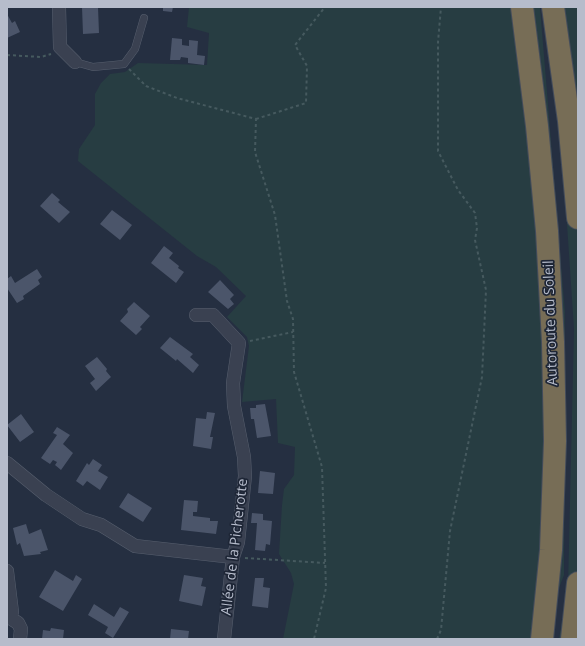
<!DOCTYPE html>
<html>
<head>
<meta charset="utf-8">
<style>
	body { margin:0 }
	#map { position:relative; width:585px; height:646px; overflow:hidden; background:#252f41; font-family:"Open Sans",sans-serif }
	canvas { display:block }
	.frame { position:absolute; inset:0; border:8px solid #b6bccb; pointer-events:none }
</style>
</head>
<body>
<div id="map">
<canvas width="585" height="646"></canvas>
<div class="frame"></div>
</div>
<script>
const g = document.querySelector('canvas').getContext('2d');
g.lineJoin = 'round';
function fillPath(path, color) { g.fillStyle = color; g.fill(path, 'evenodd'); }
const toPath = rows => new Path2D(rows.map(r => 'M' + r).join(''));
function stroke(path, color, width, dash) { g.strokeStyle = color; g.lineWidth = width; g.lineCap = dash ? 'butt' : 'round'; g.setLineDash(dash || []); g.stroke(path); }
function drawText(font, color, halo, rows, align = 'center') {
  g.font = font + ' "Open Sans",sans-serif'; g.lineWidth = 3.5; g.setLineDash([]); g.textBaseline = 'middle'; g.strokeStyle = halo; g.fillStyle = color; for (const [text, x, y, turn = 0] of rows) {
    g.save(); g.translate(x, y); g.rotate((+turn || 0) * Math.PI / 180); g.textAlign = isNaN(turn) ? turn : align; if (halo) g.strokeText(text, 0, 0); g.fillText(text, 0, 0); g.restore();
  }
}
fillPath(toPath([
	[189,7,540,7,565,312,564,575,539,639,283,639,294,584,291,573,279,554,282,505,284,489,294,475,295,447,278,443,276,399,242,402,249,346,247,337,227,317,246,296,216,267,197,256,78,161,79,149,95,125,95,94,101,83,110,74,125,72,138,63,207,65,209,33,187,27],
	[542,7,578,7,578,639,559,639,568,588,574,329,564,179,556,96]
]), '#273d42');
fillPath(toPath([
	[82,7,98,7,99,33,83,34],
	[163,7,173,7,172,12,163,11],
	[7,14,12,23,15,21,20,32,7,38],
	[172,38,182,39,182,45,189,46,189,40,198,41,197,55,205,56,204,65,188,63,188,58,181,57,180,60,170,60],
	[52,193,60,200,58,202,70,212,59,223,40,206],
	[112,210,132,225,120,240,100,224],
	[164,246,173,253,169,258,179,266,178,268,184,272,176,283,151,263],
	[37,269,42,277,38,280,40,284,23,296,24,299,17,303,7,288,7,279,11,276,15,283],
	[220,280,234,295,230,299,234,304,228,309,208,292],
	[134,302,150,316,140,327,142,329,136,335,120,321,128,312,127,309],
	[170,337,193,354,190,357,199,365,193,373,177,359,176,361,160,348],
	[97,357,107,369,106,371,111,377,96,391,90,383,95,379,85,366],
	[265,404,271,436,257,438,254,419,251,419,250,408,256,408,256,405],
	[207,412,215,413,210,437,213,437,211,449,193,446,196,418,206,419],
	[21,414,34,432,20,442,7,425],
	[57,427,70,435,63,444,73,453,61,470,55,465,57,462,53,460,50,464,41,458,57,435,53,433],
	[93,459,102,465,98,471,108,477,100,490,87,481,83,486,76,481,87,463,89,465],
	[260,471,275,473,273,494,258,493],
	[128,493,152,508,143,522,119,507],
	[184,500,198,501,197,512,193,512,193,516,210,518,210,521,218,521,216,534,181,530],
	[252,513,263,514,263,520,272,521,270,545,266,544,265,551,255,550,257,523,251,523],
	[26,524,29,534,41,529,48,550,40,552,41,554,24,556,20,543,17,545,13,528],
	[55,570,73,581,76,575,82,579,63,611,39,597],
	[184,575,203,578,201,586,206,587,202,606,179,601],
	[255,578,264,578,263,587,270,588,268,608,252,606],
	[94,604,114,617,120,607,129,612,113,638,105,633,108,627,88,615],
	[51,628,64,630,63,639,42,639,43,630,50,631],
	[171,629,189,631,188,639,170,639]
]), '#4b556a');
const lane = toPath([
	[75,62,93,67,124,64,135,49,144,18]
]);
const street = toPath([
	[59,7,60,47,75,62],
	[196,315,213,315,239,343,233,383,234,406,244,457,245,476,238,542,233,557,224,639],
	[7,463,46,495,82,519,101,525,135,546,233,557],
	[7,571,12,612,10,617],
	[7,616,18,623,21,629,20,639]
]);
const highway = toPath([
	[522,7,537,126,547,231,553,342,555,441,551,550,542,639],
	[553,7,569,121,578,218],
	[572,639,578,583]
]);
stroke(lane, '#575f6e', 8);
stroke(street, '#575f6e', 14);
stroke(highway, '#444c5b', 24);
stroke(toPath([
	[7,55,41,57,51,54],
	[129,69,146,86,177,98,256,119,255,152,275,215,287,301,293,319,294,372,322,467,326,588,314,639],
	[256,119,306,103,307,66,295,45,325,7],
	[250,341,293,332],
	[245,558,325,563],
	[437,639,441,630,450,531,482,377,486,290,475,240,477,228,475,213,458,190,438,151,438,42,441,7]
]), '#465a5f', 2, [3, 3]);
stroke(lane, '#3a4151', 7);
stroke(street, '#3a4151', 13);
stroke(highway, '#776d56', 22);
drawText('14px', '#b6bccb', '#1e2636', [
	["Autoroute du Soleil",551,323,-92],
	["Allée de la Picherotte",235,547,-83]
]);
</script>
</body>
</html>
